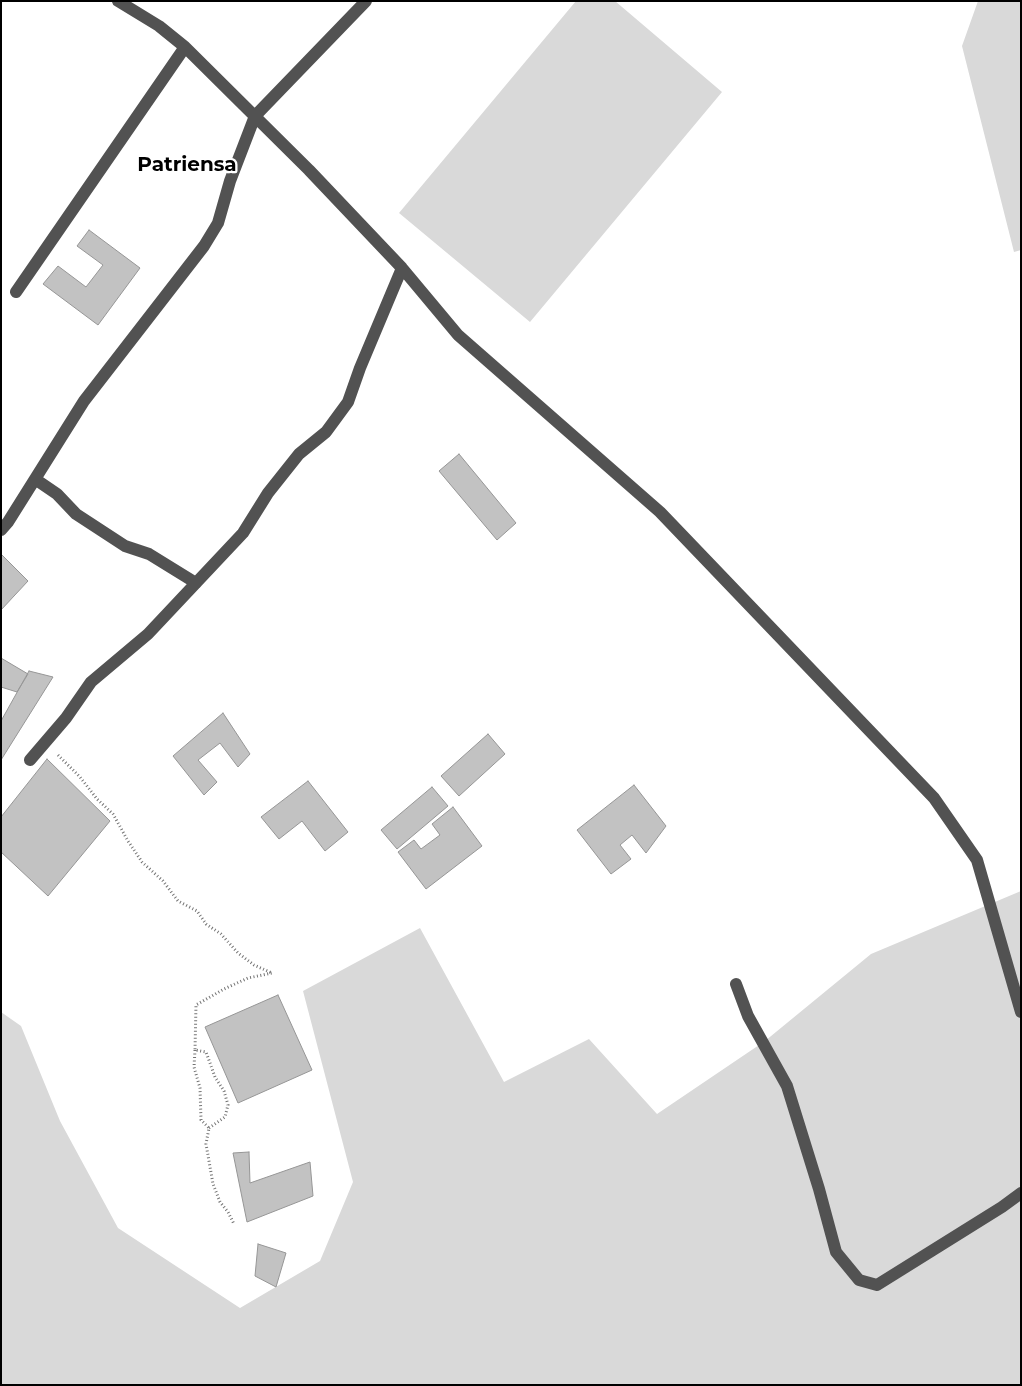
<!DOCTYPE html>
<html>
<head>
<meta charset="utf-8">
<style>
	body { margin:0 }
	#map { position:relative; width:1022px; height:1386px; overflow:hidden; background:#fff; font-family:Montserrat,sans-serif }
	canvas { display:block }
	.frame { position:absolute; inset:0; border:2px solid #000; pointer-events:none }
</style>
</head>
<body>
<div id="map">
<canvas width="1022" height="1386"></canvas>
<div class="frame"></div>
</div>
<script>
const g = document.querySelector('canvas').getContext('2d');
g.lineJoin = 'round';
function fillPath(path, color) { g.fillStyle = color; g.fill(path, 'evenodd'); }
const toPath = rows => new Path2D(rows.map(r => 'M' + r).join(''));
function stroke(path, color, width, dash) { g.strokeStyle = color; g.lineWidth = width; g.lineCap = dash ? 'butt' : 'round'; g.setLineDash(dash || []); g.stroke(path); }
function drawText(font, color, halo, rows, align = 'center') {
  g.font = font + ' Montserrat,sans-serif'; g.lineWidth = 4.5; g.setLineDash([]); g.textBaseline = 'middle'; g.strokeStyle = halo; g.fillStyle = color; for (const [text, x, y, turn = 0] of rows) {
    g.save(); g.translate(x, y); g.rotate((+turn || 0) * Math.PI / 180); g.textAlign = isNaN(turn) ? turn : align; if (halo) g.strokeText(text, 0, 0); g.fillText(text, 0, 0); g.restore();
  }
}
fillPath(toPath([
	[576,1,615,1,722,92,530,322,399,213],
	[978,1,1021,1,1021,250,1014,252,962,46],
	[1021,891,1021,1385,1,1385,1,1012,21,1026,60,1121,118,1228,240,1308,320,1261,353,1182,303,991,420,928,504,1082,589,1039,657,1114,765,1041,871,954]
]), '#d9d9d9');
const building = toPath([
	[89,230,140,268,98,325,43,284,58,266,86,287,103,265,77,246,89,230],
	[459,454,516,523,497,540,439,471,459,454],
	[1,554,28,581,1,610,1,554],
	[1,658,28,674,17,692,1,687,1,658],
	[29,671,53,677,1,760,1,721,29,671],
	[223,713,250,754,238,767,220,743,198,760,217,782,204,795,173,756,223,713],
	[488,734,505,754,459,796,441,776,488,734],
	[47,759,110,821,48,896,1,852,1,817,47,759],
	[308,781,348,832,325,851,302,821,279,839,261,817,308,781],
	[634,785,666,826,646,853,632,835,620,845,631,859,611,874,577,830,634,785],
	[432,787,448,806,397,849,381,830,432,787],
	[453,807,482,846,426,889,398,852,414,840,421,849,440,835,432,824,453,807],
	[278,995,312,1070,238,1103,205,1027,278,995],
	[249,1152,250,1183,310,1162,313,1196,247,1222,233,1153,249,1152],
	[258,1244,286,1253,276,1287,255,1276,258,1244]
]);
fillPath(building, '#c2c2c2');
stroke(building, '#969696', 1);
stroke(toPath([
	[58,755,80,777,97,799,113,814,128,841,142,862,163,881,178,901,197,911,206,924,221,934,238,953,254,965,272,973],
	[195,1050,194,1067,200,1088,201,1120,209,1128,206,1144,213,1184,220,1202,228,1212,234,1224],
	[209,1128,225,1117,228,1105,224,1091,215,1077,206,1052,195,1050,196,1005,224,989,248,978,272,973]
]), '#747474', 3, [1, 2.5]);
stroke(toPath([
	[118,1,159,26,185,47,309,170,402,268,458,335,660,512,934,798,977,860,1021,1012],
	[16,292,185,47],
	[35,479,57,494,76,514,125,546,149,554,196,583],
	[1,530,8,522,84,401,204,246,218,223,230,181,255,116,366,1],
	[30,760,66,718,91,682,148,634,243,533,268,493,299,454,326,432,348,402,360,368,402,268],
	[736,984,748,1016,787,1086,819,1189,836,1252,859,1280,877,1285,1002,1207,1021,1193]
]), '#525252', 12);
drawText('bold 20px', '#000', '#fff', [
	["Patriensa",187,165]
]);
</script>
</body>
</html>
